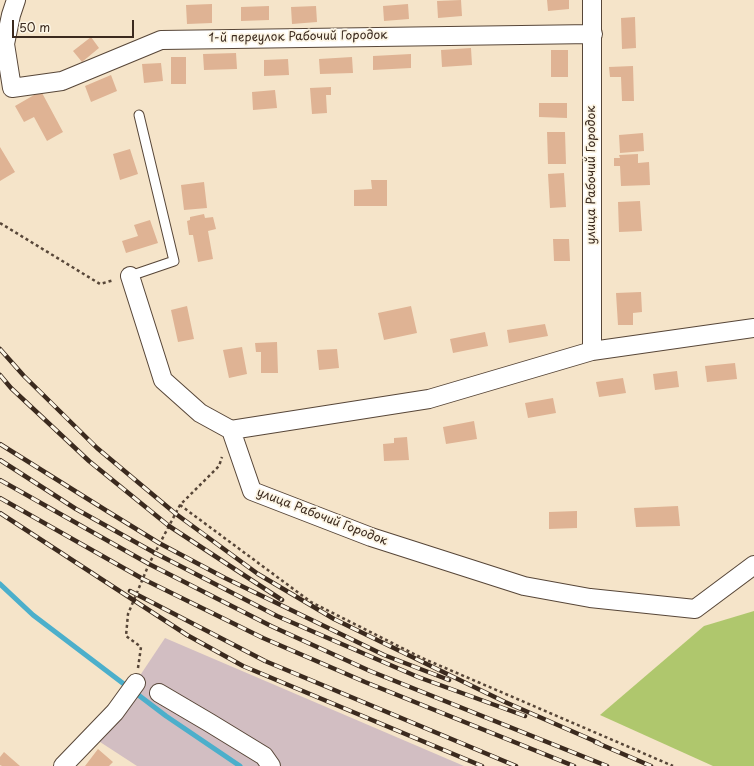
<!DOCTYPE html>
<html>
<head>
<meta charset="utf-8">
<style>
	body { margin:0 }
	#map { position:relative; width:754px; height:766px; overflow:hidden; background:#f5e4c9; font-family:"Playpen Sans",sans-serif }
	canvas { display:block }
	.scale { position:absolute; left:12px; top:20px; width:122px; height:18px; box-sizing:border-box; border:2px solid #3b2a1e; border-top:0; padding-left:5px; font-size:12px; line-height:14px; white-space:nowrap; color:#3b2a1e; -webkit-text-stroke:3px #fcf5e5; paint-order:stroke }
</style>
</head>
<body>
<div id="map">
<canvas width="754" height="766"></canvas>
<div class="scale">50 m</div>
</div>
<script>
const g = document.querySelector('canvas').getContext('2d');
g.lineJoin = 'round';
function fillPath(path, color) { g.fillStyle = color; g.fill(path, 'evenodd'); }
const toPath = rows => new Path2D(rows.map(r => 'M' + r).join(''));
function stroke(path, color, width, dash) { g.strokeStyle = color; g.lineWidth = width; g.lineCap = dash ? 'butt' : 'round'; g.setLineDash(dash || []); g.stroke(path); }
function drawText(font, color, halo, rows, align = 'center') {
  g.font = font + ' "Playpen Sans",sans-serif'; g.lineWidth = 3.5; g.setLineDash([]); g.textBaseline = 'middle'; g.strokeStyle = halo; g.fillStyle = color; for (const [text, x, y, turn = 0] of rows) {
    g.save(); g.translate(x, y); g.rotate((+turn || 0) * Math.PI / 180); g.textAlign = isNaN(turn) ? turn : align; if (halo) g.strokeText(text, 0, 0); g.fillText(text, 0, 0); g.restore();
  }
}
fillPath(toPath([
	[165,638,464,766,137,766,97,740]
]), '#d2bec2');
fillPath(toPath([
	[754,611,754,766,713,766,600,715,704,626]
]), '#afc76d');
stroke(toPath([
	[0,584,33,615,166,716,240,766]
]), '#4cafcb', 5);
fillPath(toPath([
	[461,0,462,16,438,18,437,1],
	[547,0,569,0,569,9,548,11],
	[212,4,212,23,187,24,186,5],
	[408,4,409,19,384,21,383,6],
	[269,6,269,20,241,21,241,7],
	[316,6,317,22,292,24,291,7],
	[635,17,636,48,622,49,621,18],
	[91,37,99,48,82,62,73,51],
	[471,48,472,65,442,67,441,50],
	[551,50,568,50,568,77,551,77],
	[236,53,237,69,204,70,203,54],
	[411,54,411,68,373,70,373,56],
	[171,57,186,57,186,84,171,84],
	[352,57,353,73,320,74,319,59],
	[288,59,289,75,264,76,264,60],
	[161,63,163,81,144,83,142,64],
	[633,66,634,101,622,101,621,77,610,77,609,67],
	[111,75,117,91,91,102,85,86],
	[331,87,331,95,326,95,327,113,312,114,310,88],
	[275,90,277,108,253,110,252,92],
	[41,91,63,132,47,141,34,117,24,122,15,106],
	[539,103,567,103,567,118,539,117],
	[547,132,565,132,566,164,548,164],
	[643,133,644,151,620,153,619,135],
	[0,147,15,172,0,181],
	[130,149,138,174,120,180,113,154],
	[638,154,638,163,649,162,650,185,621,186,620,166,614,166,614,158,620,158,619,155],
	[564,173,566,207,550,208,548,174],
	[371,180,387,180,387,206,354,206,354,190,372,189],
	[204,182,207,208,184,210,181,185],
	[640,201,642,231,619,232,618,202],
	[204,214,205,218,213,217,216,229,208,231,213,259,198,262,193,235,189,235,187,221,190,220,190,217],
	[150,220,158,243,126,253,122,241,138,236,134,225],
	[553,239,569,239,570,261,554,261],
	[641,292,642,312,633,313,633,325,618,325,616,293],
	[187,306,194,339,178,342,171,310],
	[411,306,417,333,384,340,378,313],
	[545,324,548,336,509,343,507,330],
	[485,332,488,346,453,353,450,339],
	[277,342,278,373,261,373,261,352,256,352,255,343],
	[242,347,247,374,229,378,223,350],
	[337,349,339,368,319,370,317,350],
	[735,363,737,379,707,382,705,366],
	[677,371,679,387,655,390,653,374],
	[623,378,626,393,599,397,596,382],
	[553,398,556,413,528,418,525,403],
	[474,421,477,439,446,444,443,427],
	[407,437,409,460,384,461,383,444,394,443,394,438],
	[678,506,680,526,636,527,634,508],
	[577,511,577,528,549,529,549,512],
	[98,749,113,762,109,766,85,766],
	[4,752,20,766,2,766,0,765,0,757]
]), '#dfb394');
const lane = toPath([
	[130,276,174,261,139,115]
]);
const street = toPath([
	[16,0,11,15,5,44,12,88,62,81,161,40,593,34],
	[130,276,163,380,200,413,231,430],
	[754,328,592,351,429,399,231,430,252,491,371,537,524,586,590,598,695,609,754,565],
	[592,351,592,0],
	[159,693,210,723,264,756,271,766],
	[63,766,115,712,136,683]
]);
stroke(lane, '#574638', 11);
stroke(street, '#574638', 20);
stroke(toPath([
	[0,223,100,284,114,280],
	[180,505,311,602,422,658,673,766],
	[138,668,141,647,126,636,128,614,149,564,180,505,219,466,222,457]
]), '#574638', 2.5, [3, 3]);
stroke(lane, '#fff', 9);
stroke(street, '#fff', 18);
const rail = toPath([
	[0,349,24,376,97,448,176,514,258,574,334,619,505,702,599,743],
	[0,375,11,388,89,461,169,526,282,600],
	[0,444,107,511,159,543,225,578,384,655,449,680],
	[0,460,76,509,155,553,277,616,418,677,525,716],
	[0,480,149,564,271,626,370,671,607,766],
	[0,498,143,579,263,638,365,682,574,766],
	[0,513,187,635,243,666,482,766],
	[130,591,265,661,516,766],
	[595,742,651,766]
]);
stroke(rail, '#3b2a1e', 4.5);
stroke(rail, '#fcf5e5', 3, [9]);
drawText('12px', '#3b2a1e', '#fcf5e5', [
	["1-й переулок Рабочий Городок",298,37,-1],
	["улица Рабочий Городок",592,175,-90],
	["улица Рабочий Городок",322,517,21]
]);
</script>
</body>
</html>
